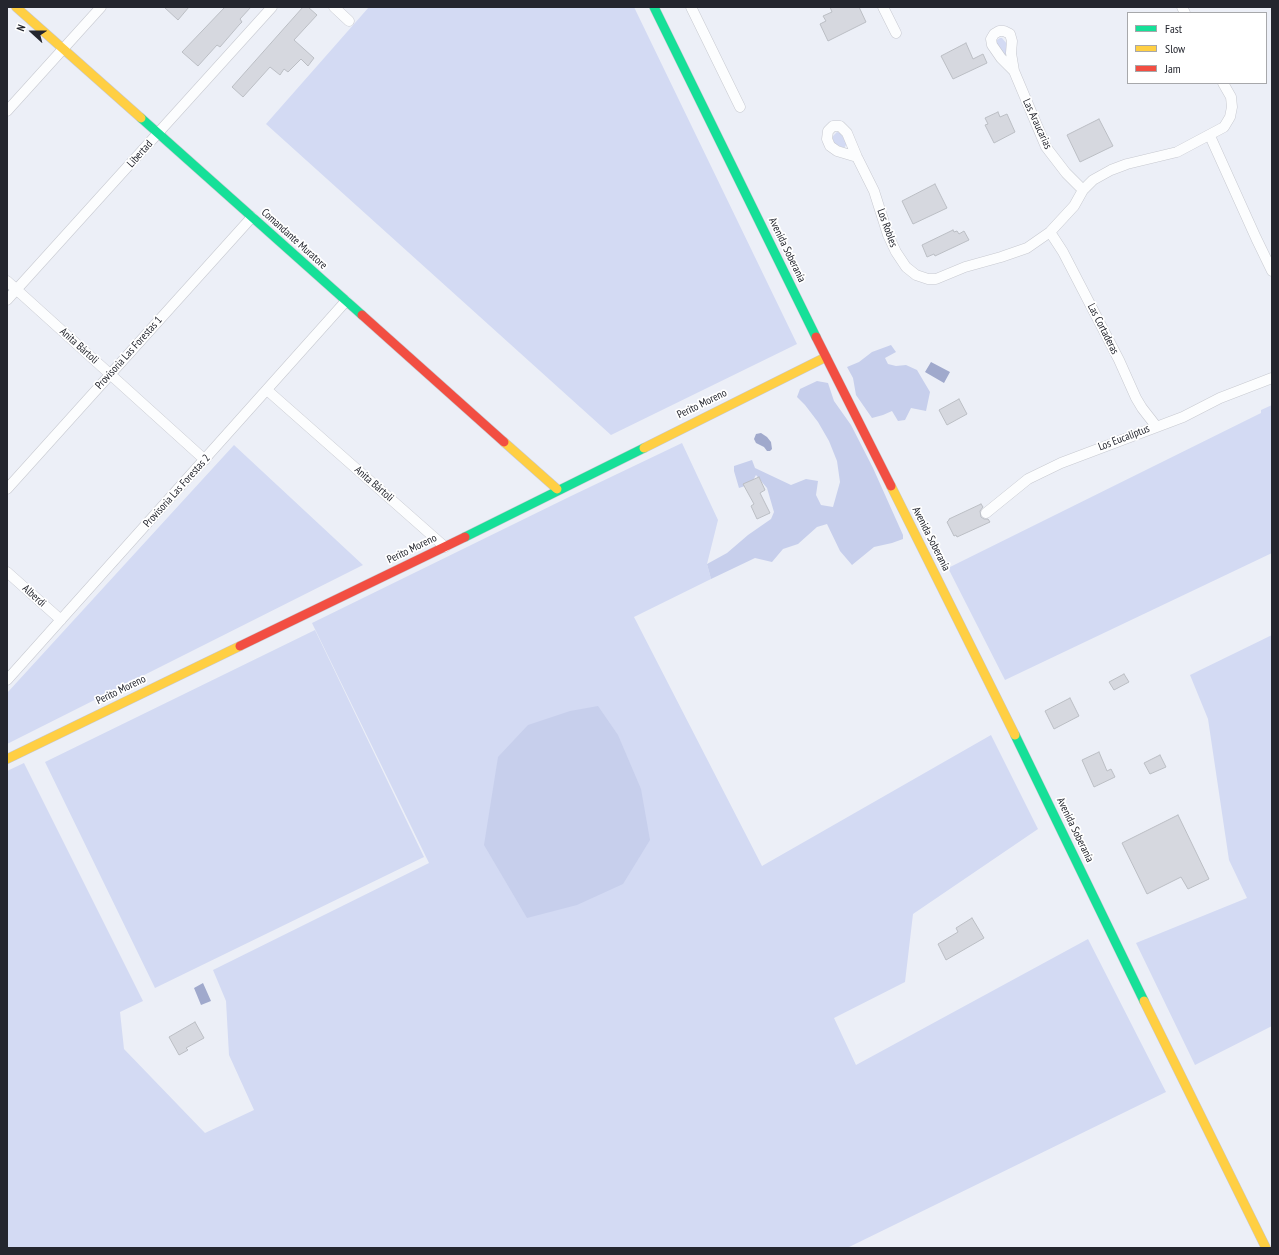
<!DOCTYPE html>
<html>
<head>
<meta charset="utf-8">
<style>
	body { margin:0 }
	#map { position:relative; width:1279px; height:1255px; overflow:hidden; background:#eceff7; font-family:"PT Sans Narrow",sans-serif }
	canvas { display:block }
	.frame { position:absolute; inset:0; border:8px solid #24262e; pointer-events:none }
	.legend { position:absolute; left:1127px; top:12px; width:140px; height:72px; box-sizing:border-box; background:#fff; border:1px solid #a7a8ab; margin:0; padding:5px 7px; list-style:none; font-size:12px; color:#24262e }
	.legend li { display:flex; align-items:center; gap:8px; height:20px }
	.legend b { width:20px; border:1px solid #a7a8ab }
	.north { position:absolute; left:12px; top:12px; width:40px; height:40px; -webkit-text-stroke:3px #fff; paint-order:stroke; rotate:291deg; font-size:11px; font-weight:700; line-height:16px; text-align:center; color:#24262e }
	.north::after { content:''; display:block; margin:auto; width:14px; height:18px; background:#24262e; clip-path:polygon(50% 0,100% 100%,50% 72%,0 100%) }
</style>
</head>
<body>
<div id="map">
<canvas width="1279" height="1255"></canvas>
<div class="frame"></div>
<ul class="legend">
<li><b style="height:5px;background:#16e098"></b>Fast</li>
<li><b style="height:5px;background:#ffcf43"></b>Slow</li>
<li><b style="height:5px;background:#f24e42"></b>Jam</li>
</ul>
<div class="north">N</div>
</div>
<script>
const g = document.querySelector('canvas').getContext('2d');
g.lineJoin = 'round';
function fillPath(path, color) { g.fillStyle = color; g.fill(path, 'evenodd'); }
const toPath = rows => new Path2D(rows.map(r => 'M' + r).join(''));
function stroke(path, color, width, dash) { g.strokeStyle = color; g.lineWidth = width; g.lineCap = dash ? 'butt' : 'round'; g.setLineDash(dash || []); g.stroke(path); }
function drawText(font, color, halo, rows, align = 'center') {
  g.font = font + ' "PT Sans Narrow",sans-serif'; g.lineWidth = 3.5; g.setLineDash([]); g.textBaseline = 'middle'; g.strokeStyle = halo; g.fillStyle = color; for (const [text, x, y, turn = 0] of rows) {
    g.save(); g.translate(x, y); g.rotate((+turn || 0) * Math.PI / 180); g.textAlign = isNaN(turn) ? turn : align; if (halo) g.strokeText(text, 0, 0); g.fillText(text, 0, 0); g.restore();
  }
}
fillPath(toPath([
	[369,7,634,7,797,344,611,435,266,124],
	[1000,38,1002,38,1007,44,1007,54,1005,55,1003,55,997,45,997,40],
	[837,132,840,133,846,141,846,145,844,148,835,144,833,140,832,137],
	[1272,405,1272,553,1005,680,948,568,1261,413,1261,410],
	[682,443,718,520,707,564,711,579,634,617,762,866,991,735,1038,829,913,914,905,982,834,1018,856,1065,1088,939,1166,1092,847,1248,7,1248,7,771,24,763,143,1001,120,1012,124,1049,205,1133,254,1110,229,1055,226,1001,213,970,429,863,312,623,569,497],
	[234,445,363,565,7,744,7,693],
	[315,630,424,857,155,988,45,762],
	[1272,635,1272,1026,1195,1065,1136,943,1247,898,1229,860,1208,719,1190,675]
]), '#d3daf3');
fillPath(toPath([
	[891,345,896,352,885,358,888,364,896,366,906,365,917,370,930,392,926,411,911,408,905,420,898,421,892,411,883,415,872,418,856,395,853,378,847,367,859,362,872,352],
	[817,381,828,383,834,401,851,425,873,468,903,535,903,539,892,543,874,547,852,565,840,551,827,524,817,527,798,544,783,549,772,562,755,558,711,579,707,564,727,553,748,535,771,519,774,512,767,488,756,475,751,484,739,488,734,471,734,466,752,460,755,468,791,485,806,479,818,481,816,495,821,505,833,507,840,482,837,461,829,441,818,422,805,405,797,397,800,389],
	[598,706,618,735,641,789,650,840,623,884,577,905,527,918,484,845,498,757,528,725,570,711]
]), '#c7cfec');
fillPath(toPath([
	[931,362,950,372,944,383,925,372],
	[761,433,767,437,771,442,772,449,770,451,767,451,764,447,756,443,754,439,756,434],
	[203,983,211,1001,201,1005,194,988]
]), '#a0a9cc');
const building = toPath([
	[164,7,189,7,178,20,164,7],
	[225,7,251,7,240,19,242,22,239,25,220,47,217,45,198,66,182,52,225,7],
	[303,7,308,7,317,15,294,40,314,58,308,66,301,59,288,72,284,69,280,75,270,67,243,97,232,87,303,7],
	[830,7,859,7,866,22,828,41,820,24,826,21,823,16,832,12,830,7],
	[966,43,973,59,983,54,987,63,953,79,941,56,966,43],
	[998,112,1000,117,1007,114,1015,132,994,143,985,125,988,124,985,118,998,112],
	[1099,119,1113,146,1080,162,1067,135,1099,119],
	[935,184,947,208,913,224,902,201,935,184],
	[953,230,954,232,957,231,959,234,964,231,969,240,935,256,934,254,927,257,922,245,953,230],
	[959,399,967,414,947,425,939,410,959,399],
	[759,477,765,490,760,493,770,513,757,519,751,506,754,504,743,484,759,477],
	[981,504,983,507,980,511,981,517,984,519,988,519,990,522,957,537,956,535,954,536,947,522,949,520,949,519,981,504],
	[1124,674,1129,682,1114,690,1109,682,1124,674],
	[1070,698,1079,716,1054,729,1045,711,1070,698],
	[1099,752,1107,771,1111,769,1115,777,1094,787,1082,760,1099,752],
	[1160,755,1166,767,1150,774,1144,763,1160,755],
	[1178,815,1209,879,1188,889,1181,877,1147,894,1122,843,1178,815],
	[972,918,984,938,946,960,938,944,958,932,956,928,972,918],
	[195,1022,204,1038,186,1048,188,1050,179,1055,169,1037,195,1022]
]);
fillPath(building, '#d6d8df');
stroke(building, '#bbbec4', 1);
const street = toPath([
	[334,7,349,21],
	[691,7,740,107],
	[883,7,896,33],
	[1182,7,1185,13],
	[1014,71,1001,58,992,45,991,39,994,34,999,31,1004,31,1010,34,1012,41,1011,53,1014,71,1046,147,1066,173,1083,190],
	[7,111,101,7],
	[1210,136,1256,238,1272,271],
	[857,157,837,151,830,146,827,139,828,131,833,126,840,126,847,133,857,157,874,191,888,235,896,252,906,267,916,275,928,279,936,279,965,267,1001,257,1027,248,1050,232,1074,206,1083,190,1093,180,1111,170,1127,164,1177,152,1224,127,1230,117,1232,107,1231,97,1223,83],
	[1050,232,1063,252,1119,360,1136,398,1142,408,1156,426],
	[7,281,205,460],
	[7,300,272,7],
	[267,390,445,547],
	[7,489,252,217],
	[986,513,1028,479,1061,463,1183,417,1220,398,1272,378],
	[7,572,61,620],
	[7,680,346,301]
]);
const fast = toPath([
	[654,7,816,337],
	[141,118,362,315],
	[465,537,644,448],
	[1015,735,1144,1001]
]);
const slow = toPath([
	[16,7,141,118],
	[504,442,557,489],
	[644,448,826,357],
	[891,486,1015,735],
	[7,759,240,646],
	[1144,1001,1266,1248]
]);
const jam = toPath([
	[362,315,504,442],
	[816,337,891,486],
	[240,646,465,537]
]);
stroke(street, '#c7c9d0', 11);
stroke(fast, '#c7c9d0', 10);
stroke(slow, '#c7c9d0', 10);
stroke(jam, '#c7c9d0', 10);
stroke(street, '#fcfdfe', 10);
stroke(fast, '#16e098', 9);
stroke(slow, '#ffcf43', 9);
stroke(jam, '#f24e42', 9);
drawText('11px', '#24262e', '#fff', [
	["Las Araucarias",1037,124,65],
	["Libertad",140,154,-48],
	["Los Robles",887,228,70],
	["Comandante Muratore",294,239,42],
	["Avenida Soberanía",787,250,64],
	["Las Cortaderas",1103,329,63],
	["Anita Bártoli",79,346,42],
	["Provisoria Las Forestas 1",129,353,-48],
	["Perito Moreno",702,404,-26],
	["Los Eucaliptus",1124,438,-21],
	["Anita Bártoli",374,484,41],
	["Provisoria Las Forestas 2",177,491,-48],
	["Avenida Soberanía",931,539,63],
	["Perito Moreno",412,549,-26],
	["Alberdi",34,596,42],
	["Perito Moreno",121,690,-26],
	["Avenida Soberanía",1075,830,64]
]);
</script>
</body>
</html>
